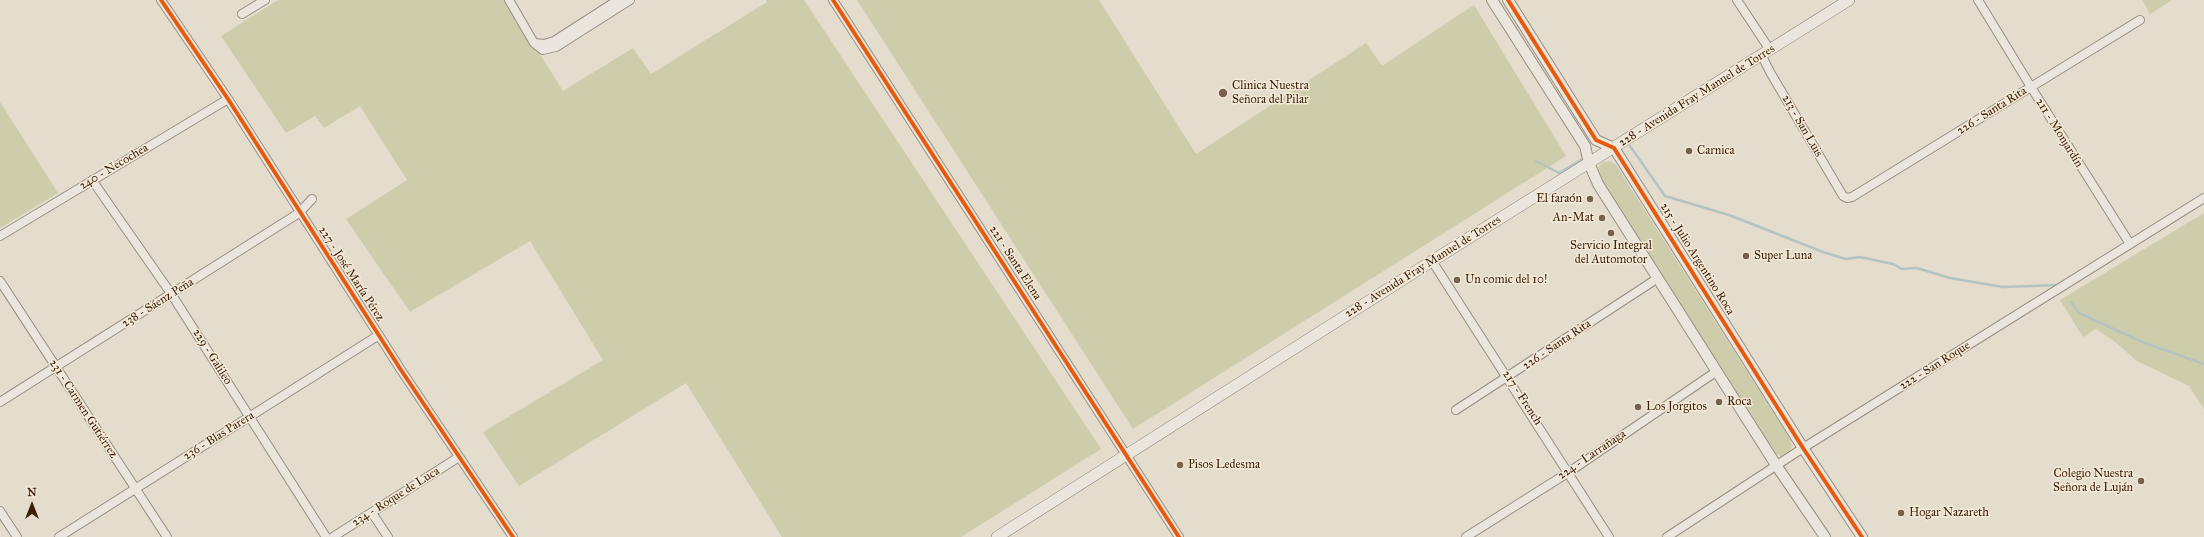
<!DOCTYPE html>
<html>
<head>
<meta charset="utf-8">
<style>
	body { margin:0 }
	#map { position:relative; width:2204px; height:537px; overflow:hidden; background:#e4dccc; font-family:"IM FELL Great Primer",serif }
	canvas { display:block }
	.north { position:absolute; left:12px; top:485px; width:40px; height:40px; -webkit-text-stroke:3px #f4ead7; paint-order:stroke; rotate:0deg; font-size:11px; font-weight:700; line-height:16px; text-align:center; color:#3c1e0a }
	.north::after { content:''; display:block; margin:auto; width:14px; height:18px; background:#3c1e0a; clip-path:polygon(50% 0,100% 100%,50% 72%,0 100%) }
</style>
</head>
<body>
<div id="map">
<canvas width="2204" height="537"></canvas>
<div class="north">N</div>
</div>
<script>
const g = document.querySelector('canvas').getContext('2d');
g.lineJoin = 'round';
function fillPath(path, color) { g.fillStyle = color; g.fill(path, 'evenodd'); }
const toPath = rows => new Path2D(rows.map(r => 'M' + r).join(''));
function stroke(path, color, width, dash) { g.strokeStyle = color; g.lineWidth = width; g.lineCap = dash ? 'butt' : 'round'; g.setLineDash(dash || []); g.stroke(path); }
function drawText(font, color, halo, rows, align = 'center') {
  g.font = font + ' "IM FELL Great Primer",serif'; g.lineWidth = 3; g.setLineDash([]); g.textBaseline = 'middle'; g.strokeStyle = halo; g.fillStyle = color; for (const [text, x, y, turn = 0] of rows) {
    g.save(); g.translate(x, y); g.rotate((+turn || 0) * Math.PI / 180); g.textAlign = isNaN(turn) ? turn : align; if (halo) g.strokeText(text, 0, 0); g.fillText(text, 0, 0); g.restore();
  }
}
fillPath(toPath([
	[278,0,506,0,563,91,633,48,651,74,767,2,766,0,804,0,1101,449,961,537,782,537,686,383,519,486,483,432,603,360,530,241,410,312,346,219,407,180,360,106,324,128,315,116,286,133,221,36],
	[857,0,1099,0,1196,154,1366,43,1382,66,1474,5,1566,156,1133,429],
	[2142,0,2172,0,2150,14],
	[0,102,58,193,0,228],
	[1610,161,1616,165,1790,439,1792,447,1788,452,1781,456,1773,452,1599,180,1598,167,1603,162],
	[2204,213,2204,409,2189,386,2137,361,2115,342,2096,329,2083,337,2060,300]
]), '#cdcdac');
stroke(toPath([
	[1630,146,1665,196,1729,215,1823,252,1846,259,1860,257,1893,264,1902,269,1917,268,1950,278,2003,287,2058,285],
	[1536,161,1559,173,1584,158],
	[2071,302,2079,313,2142,342,2204,364]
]), '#b3c4c2', 2.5);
const minor = toPath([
	[161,0,228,99,401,370,513,537],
	[509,0,534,43,543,50,556,47,630,0],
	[833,0,1179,537],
	[1737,0,1770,50],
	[1978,0,2031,87,2130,244],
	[242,14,265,0],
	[535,43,544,44,554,41,618,0],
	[1762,56,1770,72,1843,196,1847,198,1852,197,2140,20],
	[92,180,172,295,326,537],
	[0,236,228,99],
	[1432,261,1609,537],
	[0,281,167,537],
	[0,402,299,213,312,199],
	[1456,410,1658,278],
	[0,511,17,537],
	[372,513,388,537],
	[59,537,379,335],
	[333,537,459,457],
	[1466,537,1569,472,1717,371],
	[1667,537,1803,448,2204,198]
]);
const tertiary = toPath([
	[1492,0,1585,146,1589,163,1598,184,1776,465,1825,537],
	[1508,0,1596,140,1614,148,1803,448,1862,537]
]);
const secondary = toPath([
	[997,537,1432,261,1849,0]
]);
stroke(minor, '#978e83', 10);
stroke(tertiary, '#978e83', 12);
stroke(secondary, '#7f756a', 12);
stroke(minor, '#eae5dd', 8);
stroke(tertiary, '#eae5dd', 10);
stroke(secondary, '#eae5dd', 11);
stroke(toPath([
	[161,0,228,99,401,370,513,537],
	[833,0,1179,537],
	[1508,0,1596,140,1614,148,1803,448,1862,537]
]), '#e8590c', 4);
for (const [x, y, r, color] of [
	[1223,93,5,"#77604e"],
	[1689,151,4,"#77604e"],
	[1590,199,4,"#77604e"],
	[1602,218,4,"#77604e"],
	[1611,233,4,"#77604e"],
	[1746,256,4,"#77604e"],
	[1457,280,4,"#77604e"],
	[1719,402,4,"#77604e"],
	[1638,407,4,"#77604e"],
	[1180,465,4,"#77604e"],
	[2141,481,4,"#77604e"],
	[1901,513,4,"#77604e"]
]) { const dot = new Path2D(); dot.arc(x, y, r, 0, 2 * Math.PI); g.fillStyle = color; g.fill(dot); stroke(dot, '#f4ead7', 1.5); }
drawText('12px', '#3c1e0a', '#f4ead7', [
	["Clinica Nuestra",1232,86],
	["Señora del Pilar",1232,100],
	["Carnica",1697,151],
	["El faraón",1582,199,"right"],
	["An-Mat",1594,218,"right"],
	["Servicio Integral",1611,246,"center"],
	["del Automotor",1611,260,"center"],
	["Super Luna",1754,256],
	["Un comic del 10!",1465,280],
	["Roca",1727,402],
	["Los Jorgitos",1646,407],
	["Pisos Ledesma",1188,465],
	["Colegio Nuestra",2133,474,"right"],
	["Señora de Luján",2133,488,"right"],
	["Hogar Nazareth",1909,513]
], 'left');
drawText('12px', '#3c1e0a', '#f4ead7', [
	["228 - Avenida Fray Manuel de Torres",1697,96,-32],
	["226 - Santa Rita",1992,111,-32],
	["213 - San Luis",1802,126,60],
	["211 - Monjardín",2059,133,58],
	["240 - Necochea",114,167,-31],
	["215 - Julio Argentino Roca",1697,259,58],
	["221 - Santa Elena",1015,263,57],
	["228 - Avenida Fray Manuel de Torres",1423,267,-32],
	["227 - José María Pérez",351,274,57],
	["238 - Sáenz Peña",158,303,-32],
	["226 - Santa Rita",1557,345,-34],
	["229 - Galileo",212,357,58],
	["222 - San Roque",1935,366,-32],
	["217 - French",1522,398,57],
	["231 - Carmen Gutiérrez",83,409,57],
	["236 - Blas Parera",219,436,-32],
	["224 - Larrañaga",1592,455,-34],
	["234 - Roque de Luca",396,497,-32]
]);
</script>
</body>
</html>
